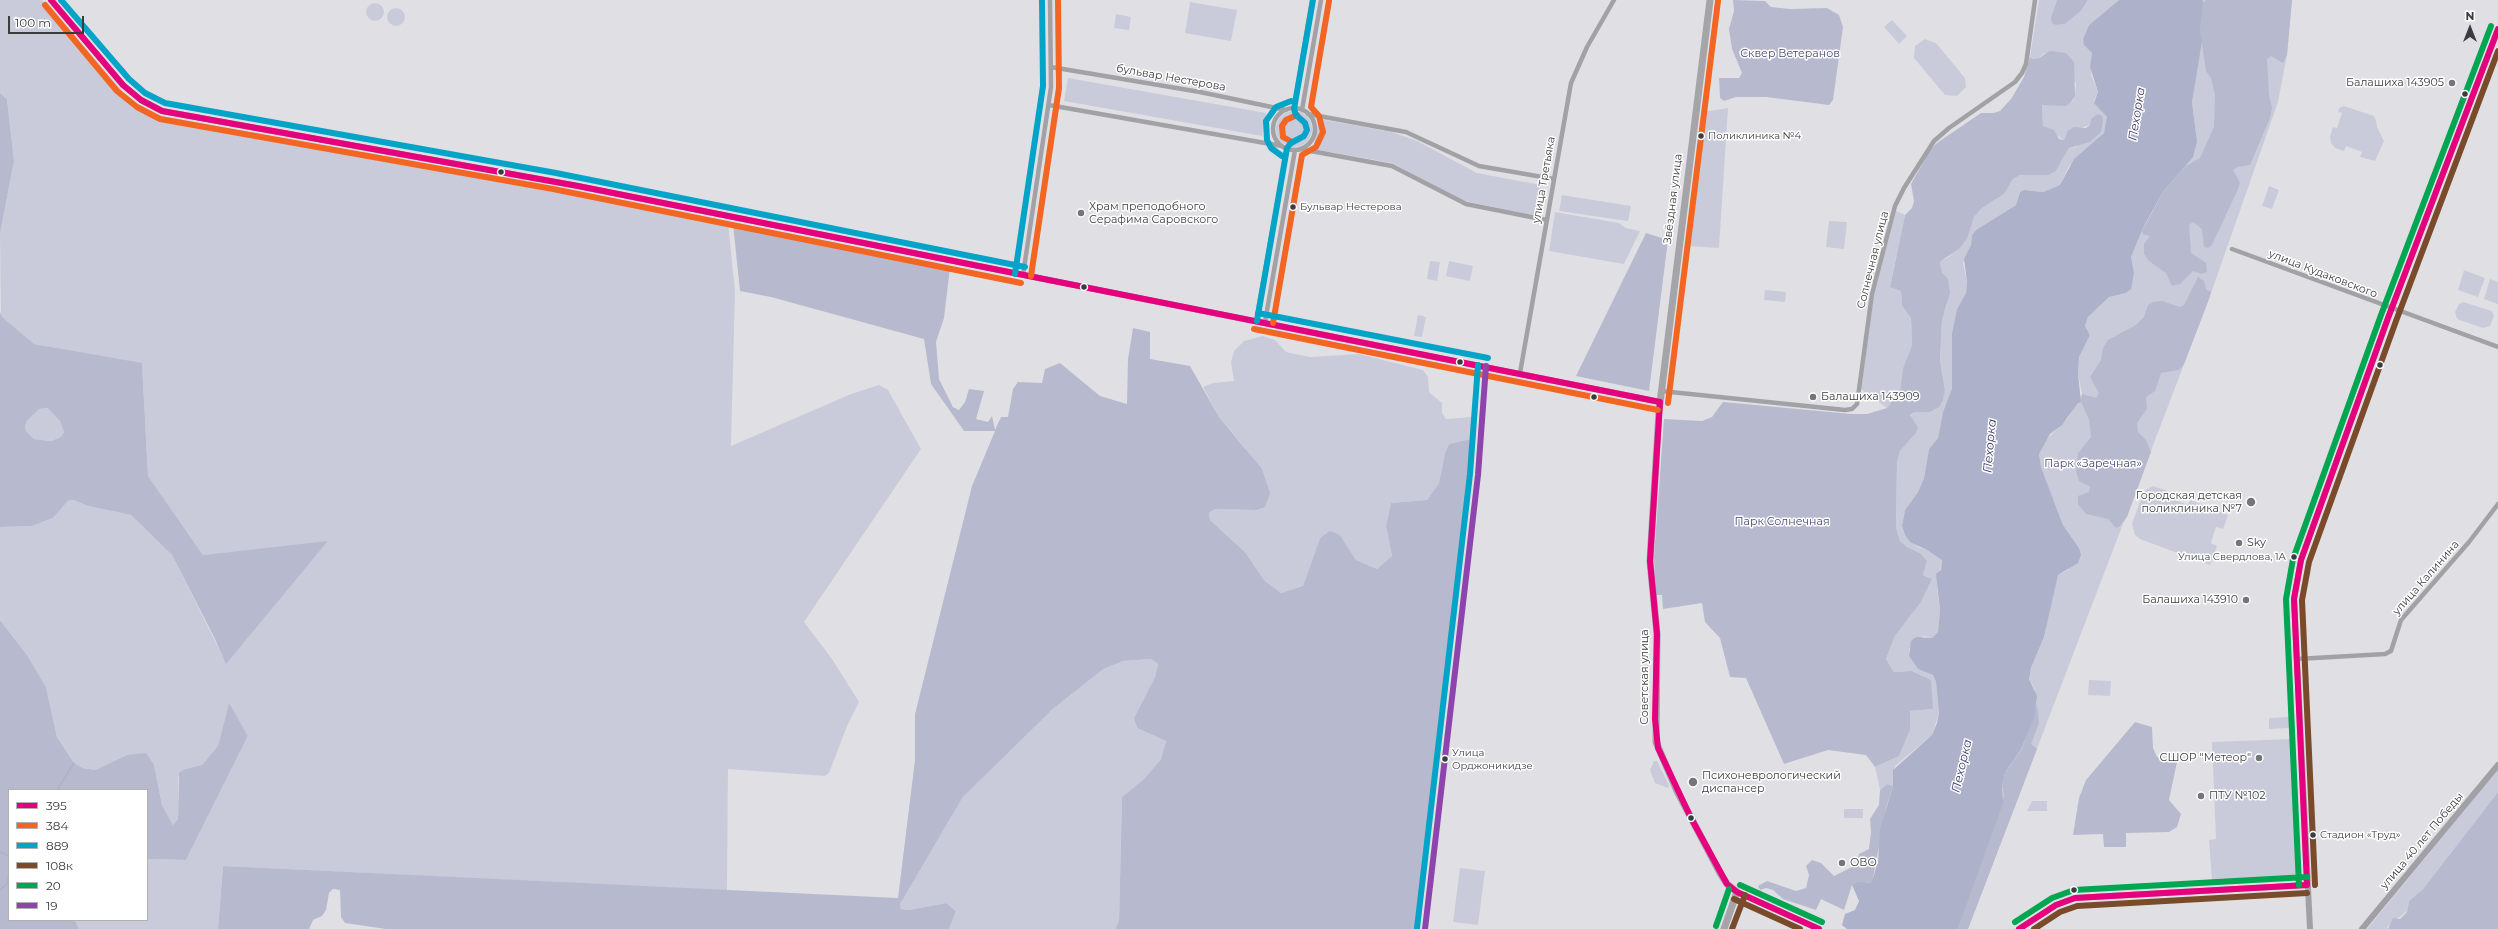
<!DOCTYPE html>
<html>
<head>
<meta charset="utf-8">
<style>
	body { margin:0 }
	#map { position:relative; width:2498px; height:929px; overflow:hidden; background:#e0e0e4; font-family:Montserrat,sans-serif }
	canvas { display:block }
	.legend { position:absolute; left:8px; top:789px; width:140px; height:132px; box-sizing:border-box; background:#fff; border:1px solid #b1b1b2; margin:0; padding:5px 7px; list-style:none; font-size:12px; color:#3b3c3e }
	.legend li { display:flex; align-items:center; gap:8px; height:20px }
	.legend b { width:20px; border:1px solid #b1b1b2 }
	.north { position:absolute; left:2450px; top:8px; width:40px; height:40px; -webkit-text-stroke:3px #fff; paint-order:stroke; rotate:0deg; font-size:11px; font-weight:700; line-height:16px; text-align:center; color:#3b3c3e }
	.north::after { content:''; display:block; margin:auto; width:14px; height:18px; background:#3b3c3e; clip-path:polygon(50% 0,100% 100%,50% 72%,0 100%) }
	.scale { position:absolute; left:8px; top:16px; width:76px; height:18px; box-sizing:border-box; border:2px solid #3b3c3e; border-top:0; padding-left:5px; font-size:12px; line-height:14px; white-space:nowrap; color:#3b3c3e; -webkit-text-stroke:3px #fff; paint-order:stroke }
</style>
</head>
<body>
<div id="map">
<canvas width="2498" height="929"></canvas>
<ul class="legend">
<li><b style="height:5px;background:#e5007d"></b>395</li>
<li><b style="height:5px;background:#f26522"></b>384</li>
<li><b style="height:5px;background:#03a4c7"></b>889</li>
<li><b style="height:5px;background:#7a4b2a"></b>108к</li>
<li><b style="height:5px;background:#00a651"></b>20</li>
<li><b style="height:5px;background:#8e44ad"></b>19</li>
</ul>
<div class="north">N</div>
<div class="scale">100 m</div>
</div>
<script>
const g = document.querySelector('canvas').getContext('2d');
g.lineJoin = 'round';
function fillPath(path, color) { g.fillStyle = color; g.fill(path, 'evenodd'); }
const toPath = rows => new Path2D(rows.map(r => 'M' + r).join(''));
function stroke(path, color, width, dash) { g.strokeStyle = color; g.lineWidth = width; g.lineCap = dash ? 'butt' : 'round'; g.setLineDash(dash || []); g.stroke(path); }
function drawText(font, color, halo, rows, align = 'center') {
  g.font = font + ' Montserrat,sans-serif'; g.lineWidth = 3; g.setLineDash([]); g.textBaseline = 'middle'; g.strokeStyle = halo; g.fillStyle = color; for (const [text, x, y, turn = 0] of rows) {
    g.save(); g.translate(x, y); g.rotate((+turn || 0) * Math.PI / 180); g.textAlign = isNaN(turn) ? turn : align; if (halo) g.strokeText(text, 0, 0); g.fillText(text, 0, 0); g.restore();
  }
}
fillPath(toPath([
	[0,0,42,0,132,102,153,114,548,191,728,223,735,291,731,446,851,394,879,385,888,390,921,449,804,622,832,659,859,702,847,726,829,773,825,776,728,769,727,891,223,866,218,929,79,929,75,920,147,920,147,859,186,860,248,736,229,704,218,746,202,765,185,769,178,777,178,819,173,825,162,805,154,765,127,755,95,770,83,768,74,763,57,737,46,687,27,655,0,620,0,527,32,526,53,518,68,501,73,500,88,506,131,515,172,555,226,663,327,542,203,555,148,476,142,364,34,344,1,317,0,234,14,161,7,99,0,93],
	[2039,0,2057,0,2051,17,2056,25,2065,24,2081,11,2088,0,2119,0,2089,25,2083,39,2085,45,2092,53,2091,75,2098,92,2094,101,2107,117,2107,125,2104,133,2093,144,2069,166,2060,185,2043,192,2024,190,2020,192,2016,205,1976,230,1972,235,1971,245,1963,263,1967,282,1966,293,1957,309,1952,333,1952,388,1943,412,1938,438,1929,449,1924,478,1918,492,1905,510,1902,526,1905,535,1918,547,1927,550,1942,560,1937,587,1940,610,1938,632,1932,638,1923,636,1909,649,1909,656,1918,669,1933,674,1936,682,1939,713,1932,735,1895,766,1893,786,1887,784,1880,790,1875,767,1899,756,1910,730,1910,711,1933,709,1911,671,1894,672,1886,659,1895,636,1921,602,1932,579,1923,575,1927,561,1920,553,1907,547,1900,541,1896,527,1897,462,1900,451,1916,433,1918,427,1910,416,1915,412,1930,412,1945,389,1940,360,1942,319,1947,305,1948,279,1942,272,1940,262,1949,257,1968,237,1974,217,1982,208,2004,194,2013,179,2020,175,2049,175,2056,171,2069,148,2076,147,2090,125,2080,128,2064,140,2043,126,2042,105,2072,102,2075,96,2076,83,2044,53,2039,58,2033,59,2030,57],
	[2203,0,2292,0,2287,55,2278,102,2209,299,1968,929,1958,929,2035,690,2029,679,2031,668,2044,637,2056,581,2058,575,2068,570,2079,548,2063,525,2041,467,2039,454,2043,443,2068,418,2082,394,2078,374,2079,357,2090,335,2085,326,2088,317,2109,297,2126,293,2134,273,2131,257,2144,226,2197,140,2192,102],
	[1190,2,1237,10,1231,41,1185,33],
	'366 12a9 9 0 1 1 18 0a9 9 0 1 1-18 0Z',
	'387 17a9 9 0 1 1 18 0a9 9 0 1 1-18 0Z',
	[1116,14,1131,17,1129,30,1114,28],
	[1892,20,1907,36,1899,44,1884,27],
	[1925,39,1936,43,1965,78,1966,87,1957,96,1945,95,1914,58,1915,46],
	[1068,78,1266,113,1262,136,1064,101],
	[2344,106,2374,116,2376,120,2377,127,2384,141,2375,161,2360,157,2362,152,2346,146,2344,151,2335,148,2331,143,2330,136,2333,127,2337,128,2342,113,2338,112,2339,108],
	[1728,108,1719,248,1688,246,1703,112],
	'1276 129a18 18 0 1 1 36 0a18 18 0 1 1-36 0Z',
	[1319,119,1392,132,1417,141,1477,173,1541,185,1535,216,1461,200,1392,163,1313,149],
	[2269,186,2279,190,2272,209,2262,206],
	[1562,195,1631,206,1628,221,1559,211],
	[1896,211,1905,215,1890,286,1901,291,1902,306,1911,318,1912,345,1903,368,1900,391,1887,408,1861,389,1874,294],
	[1555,212,1619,223,1626,228,1640,231,1624,264,1549,251],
	[1829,221,1847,222,1844,249,1826,247],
	[1430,261,1440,262,1437,281,1427,279],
	[1449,261,1473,266,1470,281,1446,276],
	[2464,270,2485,278,2478,297,2458,290],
	[2490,279,2498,282,2498,304,2484,299],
	[1765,290,1786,292,1785,302,1764,300],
	[2463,302,2492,311,2494,316,2490,326,2483,328,2457,319,2455,312,2459,304],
	[1418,315,1426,317,1422,337,1414,336],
	[1263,336,1275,340,1286,352,1310,357,1359,354,1423,370,1428,377,1429,392,1442,403,1442,413,1446,419,1472,417,1471,439,1449,444,1445,453,1439,483,1427,500,1391,503,1386,526,1392,556,1377,569,1356,560,1340,535,1320,538,1303,586,1281,593,1264,580,1245,552,1210,520,1209,513,1215,509,1256,510,1246,449,1219,417,1203,387,1213,383,1234,381,1231,362,1234,351,1244,341],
	[49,408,60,421,64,432,61,437,51,441,34,439,26,431,25,426,27,421,39,409],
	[2153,486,2168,491,2166,496,2188,505,2190,500,2228,515,2223,529,2216,527,2211,543,2217,546,2210,565,2140,539,2135,535,2132,524,2144,491],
	[1151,659,1158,664,1155,677,1134,718,1137,728,1166,741,1161,759,1144,779,1122,797,1119,921,1115,929,949,929,956,911,946,903,909,910,901,909,900,904,963,797,1054,708,1103,668,1123,661],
	[2089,680,2111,681,2110,696,2088,695],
	[2289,717,2290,728,2269,729,2269,718],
	[2290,739,2296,876,2212,881,2209,840,2216,839,2212,742],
	[1654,761,1657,761,1669,785,1668,788,1655,783,1650,770],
	[2498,769,2498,792,2423,889,2409,901,2407,911,2387,927,2388,929,2367,929],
	[2032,801,2047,801,2047,811,2027,811],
	[1844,809,1863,809,1863,818,1844,818],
	[1460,868,1485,871,1478,925,1453,922]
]), '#c9cbdb');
fillPath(toPath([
	[1733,0,1765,1,1771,7,1790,9,1827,8,1839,15,1843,27,1833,100,1829,105,1766,97,1736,97,1724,101,1720,98,1719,78,1739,78,1742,73,1732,49,1729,29,1734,11],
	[2057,0,2088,0,2081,11,2065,24,2056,25,2052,23,2051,17],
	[2206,0,2292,0,2287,55,2283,63,2271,56,2267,59,2269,95,2272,108,2270,118,2250,165,2238,167,2233,170,2240,183,2238,189,2212,245,2208,248,2204,247,2202,229,2193,222,2189,225,2191,253,2206,263,2207,272,2201,274,2193,271,2180,284,2172,286,2166,273,2149,261,2144,254,2144,244,2150,236,2143,234,2142,231,2163,192,2186,166,2200,158,2214,127,2215,95,2211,78,2206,71,2200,31,2201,4],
	[2050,51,2066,53,2074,62,2075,96,2071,102,2066,106,2042,105,2043,126,2054,130,2059,139,2064,140,2068,131,2074,127,2086,128,2090,125,2091,119,2098,114,2102,116,2103,120,2101,132,2090,142,2069,148,2056,171,2049,175,2020,175,2013,179,2004,194,1982,208,1974,217,1968,237,1961,247,1940,262,1942,272,1948,279,1950,293,1942,320,1940,360,1945,390,1943,400,1939,407,1930,412,1915,412,1910,415,1918,427,1916,433,1900,451,1897,462,1896,527,1900,541,1907,547,1920,553,1927,561,1923,575,1932,579,1921,602,1895,636,1886,659,1894,672,1911,671,1931,680,1933,709,1910,711,1910,730,1899,756,1875,767,1866,755,1828,750,1784,764,1746,678,1730,677,1720,638,1705,622,1702,603,1663,609,1662,595,1656,595,1654,557,1664,419,1702,421,1712,417,1723,402,1851,414,1867,414,1887,408,1900,391,1903,368,1912,345,1911,318,1902,306,1901,291,1890,287,1905,215,1912,208,1914,201,1911,184,1930,150,1937,143,1981,113,1994,113,2000,111,2011,99,2024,77,2030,57,2033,59,2039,58],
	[0,93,7,99,14,161,0,234],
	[733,224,950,267,944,318,936,342,939,379,953,407,959,410,965,402,969,389,984,391,976,419,988,422,992,416,995,430,1001,417,1008,417,1013,389,1018,382,1042,383,1045,369,1060,363,1100,396,1127,404,1128,359,1133,328,1150,332,1150,359,1190,366,1219,417,1262,469,1270,493,1265,507,1256,510,1215,509,1209,513,1210,520,1245,552,1264,580,1281,593,1303,586,1320,538,1330,531,1340,535,1356,560,1377,569,1392,556,1386,526,1391,503,1427,500,1439,483,1445,453,1449,444,1471,439,1473,446,1462,559,1418,929,1115,929,1119,921,1122,797,1144,779,1161,759,1166,741,1137,728,1134,718,1155,677,1158,664,1151,659,1123,661,1103,669,1054,708,963,797,900,904,901,909,909,910,946,903,956,911,949,929,386,929,345,923,341,917,340,890,333,889,329,893,326,910,322,916,313,920,309,929,218,929,223,866,898,898,915,760,915,714,972,486,995,431,964,431,931,384,924,339,771,297,740,291],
	[1646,233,1668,240,1649,391,1576,376],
	[2198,277,2204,281,2206,289,2211,292,2209,299,2184,364,2179,370,2161,373,2155,391,2146,397,2147,409,2137,423,2138,432,2146,440,2151,452,2127,517,2120,526,2116,528,2108,519,2086,514,2078,504,2078,496,2089,492,2090,487,2079,481,2076,471,2078,453,2091,437,2089,419,2081,402,2082,394,2096,398,2099,393,2090,377,2101,360,2103,348,2108,340,2136,325,2144,317,2148,305,2153,302,2162,301,2180,307,2184,305],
	[0,312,2,317,34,344,142,363,148,476,203,555,328,541,226,664,214,637,172,555,131,515,88,506,73,500,68,501,53,518,32,526,0,527],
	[48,408,60,421,64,432,61,437,51,441,34,439,26,431,25,426,27,421,39,409],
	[0,620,27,655,46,687,57,737,74,763,83,768,95,770,127,755,146,753,154,765,162,805,173,825,178,819,179,773,185,769,202,765,218,746,229,703,248,736,186,860,147,859,147,790,9,790,9,920,75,920,79,929,0,929],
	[2037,704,2039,723,2031,744,2037,749,1968,929,1958,929,1999,813,2004,795,2002,786,2005,773,2022,749],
	[2135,722,2152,727,2153,748,2157,757,2177,762,2169,800,2181,814,2177,827,2169,832,2126,833,2126,847,2104,847,2103,834,2073,835,2079,798,2086,780],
	[1887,784,1893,786,1886,808,1873,878,1870,883,1858,881,1852,885,1844,910,1821,899,1816,910,1783,899,1773,890,1766,888,1760,890,1758,886,1767,881,1796,891,1806,888,1809,875,1806,866,1812,860,1821,863,1834,876,1856,865,1859,854,1869,849,1871,832,1870,819,1879,805,1880,790],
	[2498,792,2498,929,2388,929,2393,918,2400,919,2407,912,2409,901,2423,889]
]), '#b7bace');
fillPath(toPath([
	[2119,0,2203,0,2200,31,2202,41,2192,102,2197,141,2193,157,2163,192,2144,226,2131,257,2134,273,2131,289,2126,293,2109,297,2088,317,2085,326,2090,335,2079,357,2078,374,2081,402,2078,403,2062,425,2050,434,2039,454,2041,467,2063,525,2079,548,2081,555,2078,563,2058,575,2044,637,2031,668,2029,679,2037,696,2034,718,2021,749,2005,773,2002,786,2003,803,1958,929,1847,929,1842,925,1845,914,1855,910,1859,901,1852,885,1858,881,1870,883,1873,878,1878,861,1880,829,1893,786,1893,770,1932,735,1937,723,1939,713,1936,682,1933,675,1918,669,1909,656,1911,641,1916,637,1932,638,1938,632,1940,610,1936,574,1941,570,1942,560,1927,550,1910,542,1905,535,1902,526,1905,510,1918,492,1924,478,1929,449,1938,438,1943,412,1952,388,1952,333,1957,309,1966,293,1967,282,1964,259,1971,245,1972,235,1976,230,2016,205,2020,192,2024,190,2043,192,2060,185,2074,159,2104,133,2107,117,2094,103,2098,92,2090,67,2092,53,2084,45,2083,39,2089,25]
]), '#aeb1ca');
stroke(toPath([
	[57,790,74,763],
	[0,852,9,856],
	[0,890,7,884,9,871]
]), '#aeb1ca', 1.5);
stroke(toPath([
	[1051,67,1200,92,1286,110],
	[1049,105,1282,146],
	[1294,108,1312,0],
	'1273 129a21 21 0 1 1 42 0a21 21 0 1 1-42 0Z',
	[1302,110,1321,0],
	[1308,114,1406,132,1479,166,1554,179],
	[1300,149,1392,166,1466,204,1546,220],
	[2232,249,2498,347],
	[1023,275,1051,87,1050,0],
	[1256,321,1287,149],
	[1265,322,1295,150],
	[1520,373,1571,83,1587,47,1614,0],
	[1661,391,1845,410,1852,409,1857,404,1872,294,1895,206,1904,188,1934,141,1949,128,2015,82,2022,73,2026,64,2035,0],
	[2297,659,2385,654,2391,651,2401,620,2469,542,2498,504],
	[1425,929,1478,475,1486,366]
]), '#a1a1a6', 4.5);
stroke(toPath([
	[51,0,123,85,141,100,162,111,578,186,1660,402],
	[1737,892,1819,929],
	[2019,929,2056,905,2075,898,2307,885],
	[2310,929,2294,599,2301,560,2388,318,2498,29],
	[2362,929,2498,765]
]), '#a0a0a6', 6);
stroke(toPath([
	[1710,0,1659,411,1650,561,1657,634,1656,742,1677,791,1720,873,1727,884,1737,892,1724,929]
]), '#a4a4a9', 7);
stroke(toPath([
	[51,0,123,85,141,100,162,111,578,186,1660,402],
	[1660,402,1650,561,1657,634,1655,719,1658,748,1691,818,1727,884,1737,892,1819,929],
	[2307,885,2294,599,2301,560,2388,318,2498,29],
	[2019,929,2056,905,2075,898,2307,885]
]), '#e5007d', 6);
stroke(toPath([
	[45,5,117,91,137,107,160,119,553,189,1021,283],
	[1292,142,1283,137,1282,126,1286,120,1297,115],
	[1031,276,1059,88,1058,0],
	[1273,323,1302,155,1316,147,1323,132,1319,116,1311,107,1329,1],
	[1254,329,1658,410],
	[1668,403,1718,1]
]), '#f26522', 6);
stroke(toPath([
	[61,0,129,79,145,93,165,103,556,173,1025,267],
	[1282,156,1271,148,1267,140,1266,121,1276,107,1291,101],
	[1015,274,1043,86,1042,0],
	[1258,313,1488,358],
	[1257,321,1287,148,1291,143,1304,136,1307,130,1305,123,1296,115,1294,109,1313,0],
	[1417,928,1470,474,1478,365]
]), '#03a4c7', 6);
stroke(toPath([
	[2315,885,2302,600,2309,562,2396,321,2498,51],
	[1734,899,1800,929],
	[1732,929,1745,895],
	[2034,929,2060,912,2077,906,2307,893]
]), '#7a4b2a', 6);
stroke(toPath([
	[1740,885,1822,922],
	[2299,885,2286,599,2293,559,2381,315,2491,26],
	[2015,922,2052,898,2074,890,2307,877],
	[1716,926,1729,889]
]), '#00a651', 6);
stroke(toPath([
	[1425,929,1478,475,1486,366]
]), '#8e44ad', 6);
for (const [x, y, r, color] of [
	[2452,83,4,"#757578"],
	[2465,94,3.5,"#3b3c3e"],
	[1701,136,3.5,"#3b3c3e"],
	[501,172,3.5,"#3b3c3e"],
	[1293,207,3.5,"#3b3c3e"],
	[1081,213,4,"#757578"],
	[1084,287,3.5,"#3b3c3e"],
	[1460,362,3.5,"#3b3c3e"],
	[2380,365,3.5,"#3b3c3e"],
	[1594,397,3.5,"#3b3c3e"],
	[1813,397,4,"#757578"],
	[2251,502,5,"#757578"],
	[2239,543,4,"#757578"],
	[2294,557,3.5,"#3b3c3e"],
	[2246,600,4,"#757578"],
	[2259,758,4,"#757578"],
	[1445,759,3.5,"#3b3c3e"],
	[1693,782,5,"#757578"],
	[2201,796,4,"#757578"],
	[1691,818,3.5,"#3b3c3e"],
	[2313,835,3.5,"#3b3c3e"],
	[1842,863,4,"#757578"],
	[2074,890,3.5,"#3b3c3e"]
]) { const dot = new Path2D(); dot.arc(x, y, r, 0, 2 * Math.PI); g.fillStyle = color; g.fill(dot); stroke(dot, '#fff', 1.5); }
drawText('10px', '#3b3c3e', '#fff', [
	["Поликлиника №4",1708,136],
	["Бульвар Нестерова",1300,207],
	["Улица Свердлова, 1А",2286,557,"right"],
	["Улица",1452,753],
	["Орджоникидзе",1452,766],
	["Стадион «Труд»",2320,835]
], 'left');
drawText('11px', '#434777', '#fff', [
	["Сквер Ветеранов",1790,54],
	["Парк «Заречная»",2093,464],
	["Парк Солнечная",1782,522]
]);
drawText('11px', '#3b3c3e', '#fff', [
	["бульвар Нестерова",1171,78,10],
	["улица Третьяка",1544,180,-80],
	["Звёздная улица",1673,199,-83],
	["Солнечная улица",1873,260,-76],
	["улица Кудаковского",2323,274,21],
	["улица Калинина",2426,578,-49],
	["Советская улица",1645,677,-90],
	["улица 40 лет Победы",2422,841,-50]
]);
drawText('11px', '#3b3c3e', '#fff', [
	["Балашиха 143905",2444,83,"right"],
	["Храм преподобного",1089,207],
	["Серафима Саровского",1089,220],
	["Балашиха 143909",1821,397],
	["Городская детская",2242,496,"right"],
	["поликлиника №7",2242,509,"right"],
	["Sky",2247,543],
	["Балашиха 143910",2238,600,"right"],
	["СШОР \"Метеор\"",2251,758,"right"],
	["Психоневрологический",1702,776],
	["диспансер",1702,789],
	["ПТУ №102",2209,796],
	["ОВО",1850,863]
], 'left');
drawText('italic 12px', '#3a3e6d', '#fff', [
	["Пехорка",2137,114,-81],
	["Пехорка",1990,446,-85],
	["Пехорка",1962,766,-77]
]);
</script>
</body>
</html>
